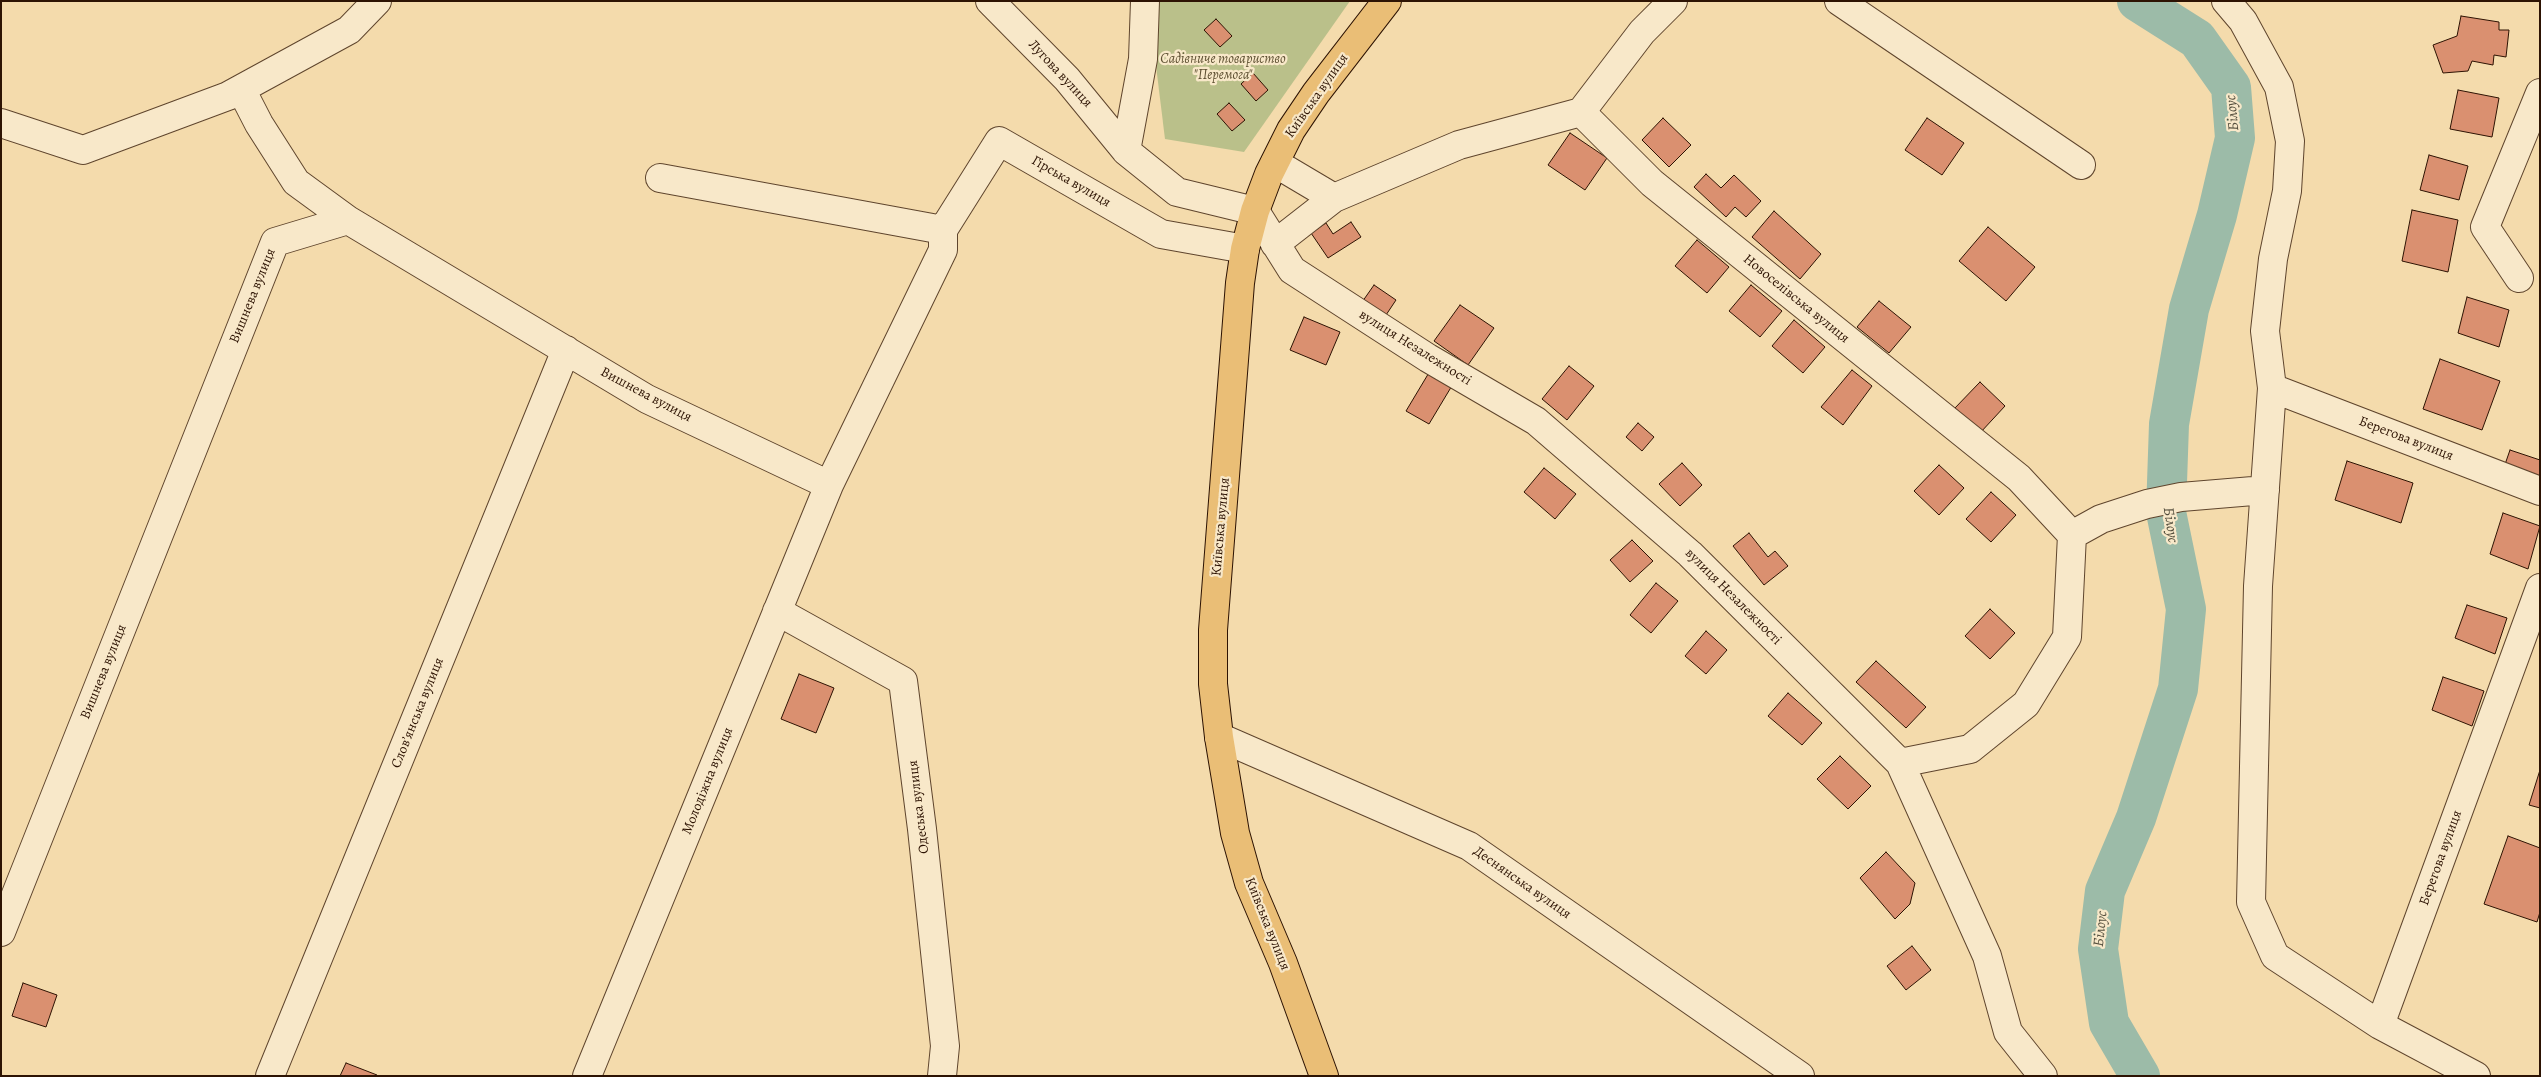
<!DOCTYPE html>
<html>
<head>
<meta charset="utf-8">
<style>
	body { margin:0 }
	#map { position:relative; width:2541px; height:1077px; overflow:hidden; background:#f4dbac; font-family:Alegreya,serif }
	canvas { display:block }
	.frame { position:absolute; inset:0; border:2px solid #2d1303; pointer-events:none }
</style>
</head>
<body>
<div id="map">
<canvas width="2541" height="1077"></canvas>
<div class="frame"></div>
</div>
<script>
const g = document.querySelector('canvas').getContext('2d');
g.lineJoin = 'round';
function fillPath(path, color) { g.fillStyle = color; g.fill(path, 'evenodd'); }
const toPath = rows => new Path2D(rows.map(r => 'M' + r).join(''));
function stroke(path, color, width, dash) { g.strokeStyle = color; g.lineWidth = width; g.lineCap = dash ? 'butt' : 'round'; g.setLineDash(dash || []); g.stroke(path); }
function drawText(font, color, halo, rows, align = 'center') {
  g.font = font + ' Alegreya,serif'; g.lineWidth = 4.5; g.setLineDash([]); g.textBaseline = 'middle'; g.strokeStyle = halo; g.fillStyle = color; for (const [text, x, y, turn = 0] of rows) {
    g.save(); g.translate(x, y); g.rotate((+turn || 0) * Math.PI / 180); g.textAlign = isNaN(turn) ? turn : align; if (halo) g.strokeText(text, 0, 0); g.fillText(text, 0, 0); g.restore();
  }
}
fillPath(toPath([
	[1148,1,1350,1,1244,152,1165,139]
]), '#bac08a');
stroke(toPath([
	[2137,1,2197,39,2231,87,2235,138,2217,215,2189,309,2169,424,2166,512,2186,609,2178,689,2136,818,2105,891,2098,949,2109,1023,2140,1076]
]), '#9cbba8', 40);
const building = toPath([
	[2461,16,2499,22,2499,30,2509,30,2506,57,2494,55,2493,65,2472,61,2468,71,2443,73,2433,45,2457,36,2461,16],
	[1216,19,1232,36,1220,47,1204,30,1216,19],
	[1253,73,1268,90,1256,101,1241,84,1253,73],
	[2458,90,2499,98,2492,137,2450,129,2458,90],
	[1229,103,1245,120,1232,131,1217,114,1229,103],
	[1663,118,1691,145,1669,167,1642,140,1663,118],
	[1927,118,1964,143,1942,175,1905,150,1927,118],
	[1570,133,1607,158,1585,190,1548,165,1570,133],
	[2429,155,2468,166,2459,200,2420,190,2429,155],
	[1706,174,1721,188,1734,175,1761,201,1746,217,1735,207,1726,217,1694,187,1706,174],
	[2412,210,2458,220,2448,272,2402,261,2412,210],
	[1774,211,1821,254,1800,279,1752,237,1774,211],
	[1351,222,1361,237,1328,258,1311,233,1326,223,1333,234,1351,222],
	[1988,227,2035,267,2006,301,1959,261,1988,227],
	[1697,240,1729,267,1707,293,1675,266,1697,240],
	[1374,285,1396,300,1382,321,1360,305,1374,285],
	[1751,285,1782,311,1760,337,1729,311,1751,285],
	[2467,297,2509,310,2499,347,2458,333,2467,297],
	[1879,301,1911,327,1889,353,1857,327,1879,301],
	[1460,305,1494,328,1468,365,1434,341,1460,305],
	[1304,317,1340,332,1326,365,1290,350,1304,317],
	[1794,320,1825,347,1803,373,1772,346,1794,320],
	[2440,359,2500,381,2482,430,2423,409,2440,359],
	[1569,366,1594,386,1567,420,1542,399,1569,366],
	[1852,370,1872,386,1843,425,1821,407,1852,370],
	[1430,371,1453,384,1429,424,1406,411,1430,371],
	[1980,382,2005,406,1980,433,1954,409,1980,382],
	[1638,423,1654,437,1642,451,1626,437,1638,423],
	[2510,450,2540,460,2540,487,2502,473,2510,450],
	[2347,461,2413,483,2401,523,2335,500,2347,461],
	[1682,463,1702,485,1680,506,1659,484,1682,463],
	[1939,465,1964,488,1939,515,1914,491,1939,465],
	[1544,468,1576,494,1555,519,1524,492,1544,468],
	[1991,492,2016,515,1991,542,1966,519,1991,492],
	[2503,513,2540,526,2528,569,2490,554,2503,513],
	[1749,533,1768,557,1775,551,1788,566,1764,585,1733,546,1749,533],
	[1632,540,1653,561,1630,582,1610,560,1632,540],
	[1656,583,1678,601,1651,633,1630,615,1656,583],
	[2467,605,2507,618,2495,654,2455,638,2467,605],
	[1990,609,2015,633,1990,659,1965,636,1990,609],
	[1706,631,1727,650,1706,674,1685,656,1706,631],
	[1876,661,1926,707,1906,728,1856,682,1876,661],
	[799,674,834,688,816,733,781,719,799,674],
	[2443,677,2484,691,2472,726,2432,710,2443,677],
	[1788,693,1822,723,1802,745,1768,716,1788,693],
	[1840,756,1871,786,1848,809,1817,779,1840,756],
	[2540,770,2540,808,2529,805,2540,770],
	[2508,836,2540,848,2540,912,2537,922,2484,904,2508,836],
	[1886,852,1915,883,1910,904,1895,919,1860,878,1886,852],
	[1912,946,1931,970,1906,990,1887,966,1912,946],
	[23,983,57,995,46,1027,12,1016,23,983],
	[346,1063,377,1075,377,1076,340,1076,346,1063]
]);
fillPath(building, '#da9070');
stroke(building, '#2d1303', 1);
const minor = toPath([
	[990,1,1067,79,1126,151],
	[1145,1,1143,59,1126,151,1177,192,1255,211,1292,270,1428,358,1536,421,1690,554,1900,763,1987,956,2008,1032,2043,1076],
	[1839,1,2081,165],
	[2226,1,2243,21,2279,87,2290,141,2287,191,2273,259,2265,331,2272,388,2258,586,2251,902,2275,956,2380,1025],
	[241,89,259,124,296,182,348,220,647,399,829,485],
	[1581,112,1652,183,2019,478,2072,535,2067,637,2026,704,1970,749,1900,763],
	[1,123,83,150,228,96,349,30,377,1],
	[1275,163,1334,198,1459,145,1581,112,1642,32,1673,1],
	[943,230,999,141,1161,234,1245,249],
	[1275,244,1334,198],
	[2519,278,2485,227,2540,93],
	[2272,388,2540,491],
	[2072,535,2101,519,2147,504,2181,497,2265,490],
	[777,611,903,681,922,829,945,1046,942,1076],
	[1219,737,1469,846,1800,1076],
	[1,932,275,242,348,220],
	[270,1076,566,350],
	[587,1076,829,485,943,250,943,230,660,178],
	[2476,1076,2380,1025,2540,588]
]);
const major = toPath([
	[1324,1076,1283,963,1249,883,1235,833,1219,737,1213,684,1213,630,1240,283,1245,249,1255,211,1269,174,1291,130,1316,93,1387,1]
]);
stroke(minor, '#5f452d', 30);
stroke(major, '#2d1303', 30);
stroke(minor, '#f8e8c9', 28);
stroke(major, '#eabe76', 28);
drawText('italic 14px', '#5e5032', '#f8e8c9', [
	["Садівниче товариство",1223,60],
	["\"Перемога\"",1223,76]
]);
drawText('14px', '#2d1303', '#f8e8c9', [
	["Лугова вулиця",1060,74,47],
	["Київська вулиця",1317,96,-55],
	["Гірська вулиця",1071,182,30],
	["Вишнева вулиця",253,296,-68],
	["Новоселівська вулиця",1796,299,39],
	["вулиця Незалежності",1415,348,32],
	["Вишнева вулиця",646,395,28],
	["Берегова вулиця",2406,439,21],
	["Київська вулиця",1221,527,-85],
	["вулиця Незалежності",1733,597,45],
	["Вишнева вулиця",104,672,-68],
	["Словʼянська вулиця",418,713,-68],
	["Молодіжна вулиця",708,781,-68],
	["Одеська вулиця",919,807,-97],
	["Берегова вулиця",2441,858,-70],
	["Деснянська вулиця",1522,883,35],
	["Київська вулиця",1267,924,68]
]);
drawText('italic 15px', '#544e3d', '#f8e8c9', [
	["Білоус",2233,113,-95],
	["Білоус",2170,525,82],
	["Білоус",2101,929,-84]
]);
</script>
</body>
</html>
